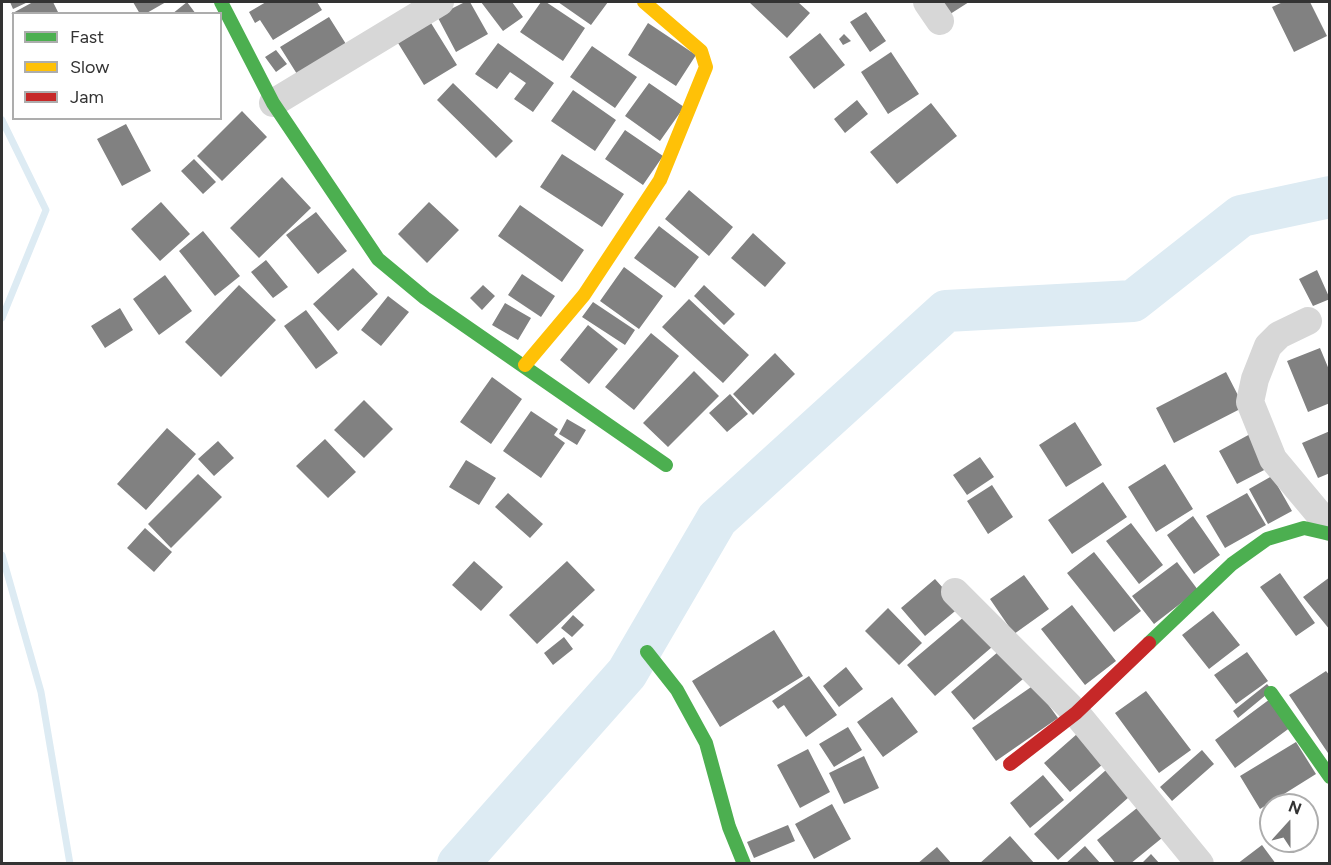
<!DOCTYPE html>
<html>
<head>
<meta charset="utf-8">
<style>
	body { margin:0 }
	#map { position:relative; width:1331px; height:865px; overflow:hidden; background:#fff; font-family:Figtree,sans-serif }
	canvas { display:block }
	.frame { position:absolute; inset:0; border:3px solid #333; pointer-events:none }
	.legend { position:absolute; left:12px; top:12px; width:210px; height:108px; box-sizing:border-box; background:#fff; border:2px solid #adadad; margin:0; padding:8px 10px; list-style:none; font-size:18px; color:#333 }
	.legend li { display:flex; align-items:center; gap:12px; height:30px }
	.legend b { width:30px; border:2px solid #adadad }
	.north { position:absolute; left:1259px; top:793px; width:60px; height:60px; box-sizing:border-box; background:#fff; border:2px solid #adadad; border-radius:50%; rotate:21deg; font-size:16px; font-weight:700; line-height:24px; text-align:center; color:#333 }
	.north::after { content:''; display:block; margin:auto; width:21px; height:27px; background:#7a7a7a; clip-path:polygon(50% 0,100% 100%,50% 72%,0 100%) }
</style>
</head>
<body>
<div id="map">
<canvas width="1331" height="865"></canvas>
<div class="frame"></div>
<ul class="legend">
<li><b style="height:8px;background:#4caf50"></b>Fast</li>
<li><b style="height:8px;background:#ffc107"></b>Slow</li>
<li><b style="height:8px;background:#c62828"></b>Jam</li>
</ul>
<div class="north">N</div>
</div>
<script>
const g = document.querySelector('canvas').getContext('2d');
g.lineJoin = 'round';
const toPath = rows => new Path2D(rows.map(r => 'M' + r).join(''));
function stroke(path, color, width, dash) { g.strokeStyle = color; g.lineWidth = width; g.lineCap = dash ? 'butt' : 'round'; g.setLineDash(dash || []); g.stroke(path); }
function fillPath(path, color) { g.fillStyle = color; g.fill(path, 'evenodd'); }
stroke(toPath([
	[2,120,46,210,2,318],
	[2,555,41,692,70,864]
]), '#ddebf3', 7);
stroke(toPath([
	[458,864,627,673,717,519,946,311,1133,301,1241,216,1330,197]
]), '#ddebf3', 42);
fillPath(toPath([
	[10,2,28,2,13,9],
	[33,2,53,2,59,14,11,14],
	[133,2,166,2,145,14,140,14],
	[187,2,196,14,172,14],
	[266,2,317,2,322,10,273,40,260,20,255,23,249,12],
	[465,2,470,2,488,34,456,52,437,16],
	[481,2,512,2,523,17,503,31],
	[541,2,546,2,585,28,563,61,520,32],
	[558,2,608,2,591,25],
	[749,2,798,2,810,13,787,38],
	[937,2,969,2,947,16],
	[1283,2,1310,2,1327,36,1294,52,1272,7],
	[866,12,886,41,870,52,850,22],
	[329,17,351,52,302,82,280,47],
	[431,23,457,65,424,85,398,43],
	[648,23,696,55,676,86,628,55],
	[820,33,845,65,814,89,789,57],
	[844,34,851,41,843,45,839,39],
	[498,43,554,83,533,112,514,99,526,83,510,72,497,89,475,74],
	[592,46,637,77,615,108,570,77],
	[276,50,287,64,276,72,265,57],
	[891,52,919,94,888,114,861,72],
	[453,83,513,141,496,158,437,100],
	[649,83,684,107,660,141,625,116],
	[573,90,616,120,595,151,551,121],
	[857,100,868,114,845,133,834,119],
	[931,103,957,136,897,184,870,152],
	[242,111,267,137,222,181,197,156],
	[126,124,151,171,122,186,97,139],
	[625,130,663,156,643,185,605,159],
	[562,154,624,194,602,227,540,187],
	[194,159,216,182,203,194,181,171],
	[282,177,311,208,259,258,230,228],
	[689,190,733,227,709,256,665,219],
	[161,202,190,234,160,261,131,229],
	[429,202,459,230,427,263,398,234],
	[520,205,584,250,562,282,498,236],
	[316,212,347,251,318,274,286,235],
	[659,226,699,257,675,288,634,258],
	[203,231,240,276,215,296,179,251],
	[753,233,786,263,765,287,731,258],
	[266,260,288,287,273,298,251,272],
	[624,267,663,296,639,329,600,301],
	[353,268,378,294,338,331,313,304],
	[1317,270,1330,299,1313,306,1299,279],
	[522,274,555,296,541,317,508,295],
	[165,275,192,311,159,335,133,299],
	[239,285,276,320,221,377,185,342],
	[483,285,495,296,482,310,470,298],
	[704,285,735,314,724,325,694,296],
	[388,296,409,312,381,346,361,330],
	[689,299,749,355,723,383,662,327],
	[593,302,635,330,625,345,582,317],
	[505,303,531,318,518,340,492,325],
	[120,308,133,330,105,348,91,326],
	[306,310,338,353,316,369,284,326],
	[588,325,618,349,589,384,560,360],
	[651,333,679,356,634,410,605,387],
	[1320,348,1330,372,1330,403,1308,412,1287,361],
	[775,353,795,374,753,415,733,394],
	[694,371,719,396,668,447,643,423],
	[1226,372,1244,407,1174,443,1156,408],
	[492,377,522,399,491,444,460,422],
	[730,394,748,414,727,432,709,413],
	[364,400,393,429,364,458,334,430],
	[531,411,558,429,554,435,565,443,541,478,503,451],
	[567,419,586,430,577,445,559,434],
	[1075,422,1102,465,1066,487,1039,445],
	[167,428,196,454,146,510,117,484],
	[1330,431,1330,473,1318,478,1302,443],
	[1252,433,1270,467,1237,484,1219,451],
	[325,439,356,472,328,498,296,466],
	[218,441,234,458,214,476,198,459],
	[980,457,994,477,967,495,953,475],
	[466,460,496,478,479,505,449,487],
	[1165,464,1193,509,1156,532,1128,487],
	[198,474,222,497,171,548,148,524],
	[1272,476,1292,511,1268,524,1249,489],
	[1103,482,1127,517,1072,554,1048,520],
	[992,485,1013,517,988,534,967,501],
	[508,493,543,524,530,538,495,507],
	[1247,493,1266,525,1225,548,1206,516],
	[1193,516,1220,555,1194,574,1167,535],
	[1131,523,1163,565,1139,584,1106,541],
	[145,528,172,552,154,572,127,548],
	[1094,552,1141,611,1114,632,1067,573],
	[474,561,503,587,481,611,452,585],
	[567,561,595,590,537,644,509,615],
	[1177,562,1198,590,1154,624,1132,596],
	[1280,573,1315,623,1296,636,1260,587],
	[1024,575,1049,609,1014,634,990,599],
	[1330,577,1330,630,1303,597],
	[935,579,960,607,925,636,901,608],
	[1072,605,1116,661,1085,685,1041,629],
	[888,608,922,643,899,665,865,631],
	[1213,611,1240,645,1209,669,1182,635],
	[573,615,584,625,572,637,561,628],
	[965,616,992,647,935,696,907,665],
	[774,630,803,676,720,727,692,681],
	[564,637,573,649,553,665,544,653],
	[1005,646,1029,674,974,720,951,692],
	[1247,652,1268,681,1236,704,1214,675],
	[846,667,863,689,839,707,823,686],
	[1326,671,1330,676,1330,756,1289,695],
	[809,676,837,715,806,737,784,705,778,709,772,701],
	[1267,684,1272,690,1238,718,1233,711],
	[1034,685,1058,718,996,761,972,728],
	[1146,691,1191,750,1159,773,1115,713],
	[892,697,918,732,883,757,857,722],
	[1270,699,1291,727,1235,768,1215,740],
	[848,727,862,750,834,767,819,744],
	[1077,734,1103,764,1070,792,1044,763],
	[1296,742,1316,774,1260,809,1240,776],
	[808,749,830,792,800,808,777,765],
	[1202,750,1214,764,1172,801,1160,787],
	[864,756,879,788,844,804,829,773],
	[1106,770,1129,797,1058,860,1034,834],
	[1043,775,1064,800,1030,828,1010,803],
	[832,804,851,839,814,859,795,824],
	[1137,808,1162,838,1130,864,1116,864,1097,840],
	[788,825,795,841,754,858,747,842],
	[1010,836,1035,864,979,864],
	[1262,845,1276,864,1237,864],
	[1085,846,1101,864,1065,864],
	[937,847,952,864,917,864],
	[1151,854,1160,864,1141,864]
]), '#818181');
stroke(toPath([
	[927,2,940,21],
	[273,103,440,2],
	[1308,321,1279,335,1268,346,1255,379,1250,402,1273,459,1330,527],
	[955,592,1076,713,1200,864]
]), '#d7d7d7', 28);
stroke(toPath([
	[221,2,273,103,378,259,425,298,666,465],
	[1149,643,1232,564,1267,539,1304,528,1330,534],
	[647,652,677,690,706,743,729,827,744,864],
	[1271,693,1330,777]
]), '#4caf50', 14);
stroke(toPath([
	[525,365,584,295,660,180,706,67,701,51,644,2]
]), '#ffc107', 14);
stroke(toPath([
	[1010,764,1076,713,1149,643]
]), '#c62828', 14);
</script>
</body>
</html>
